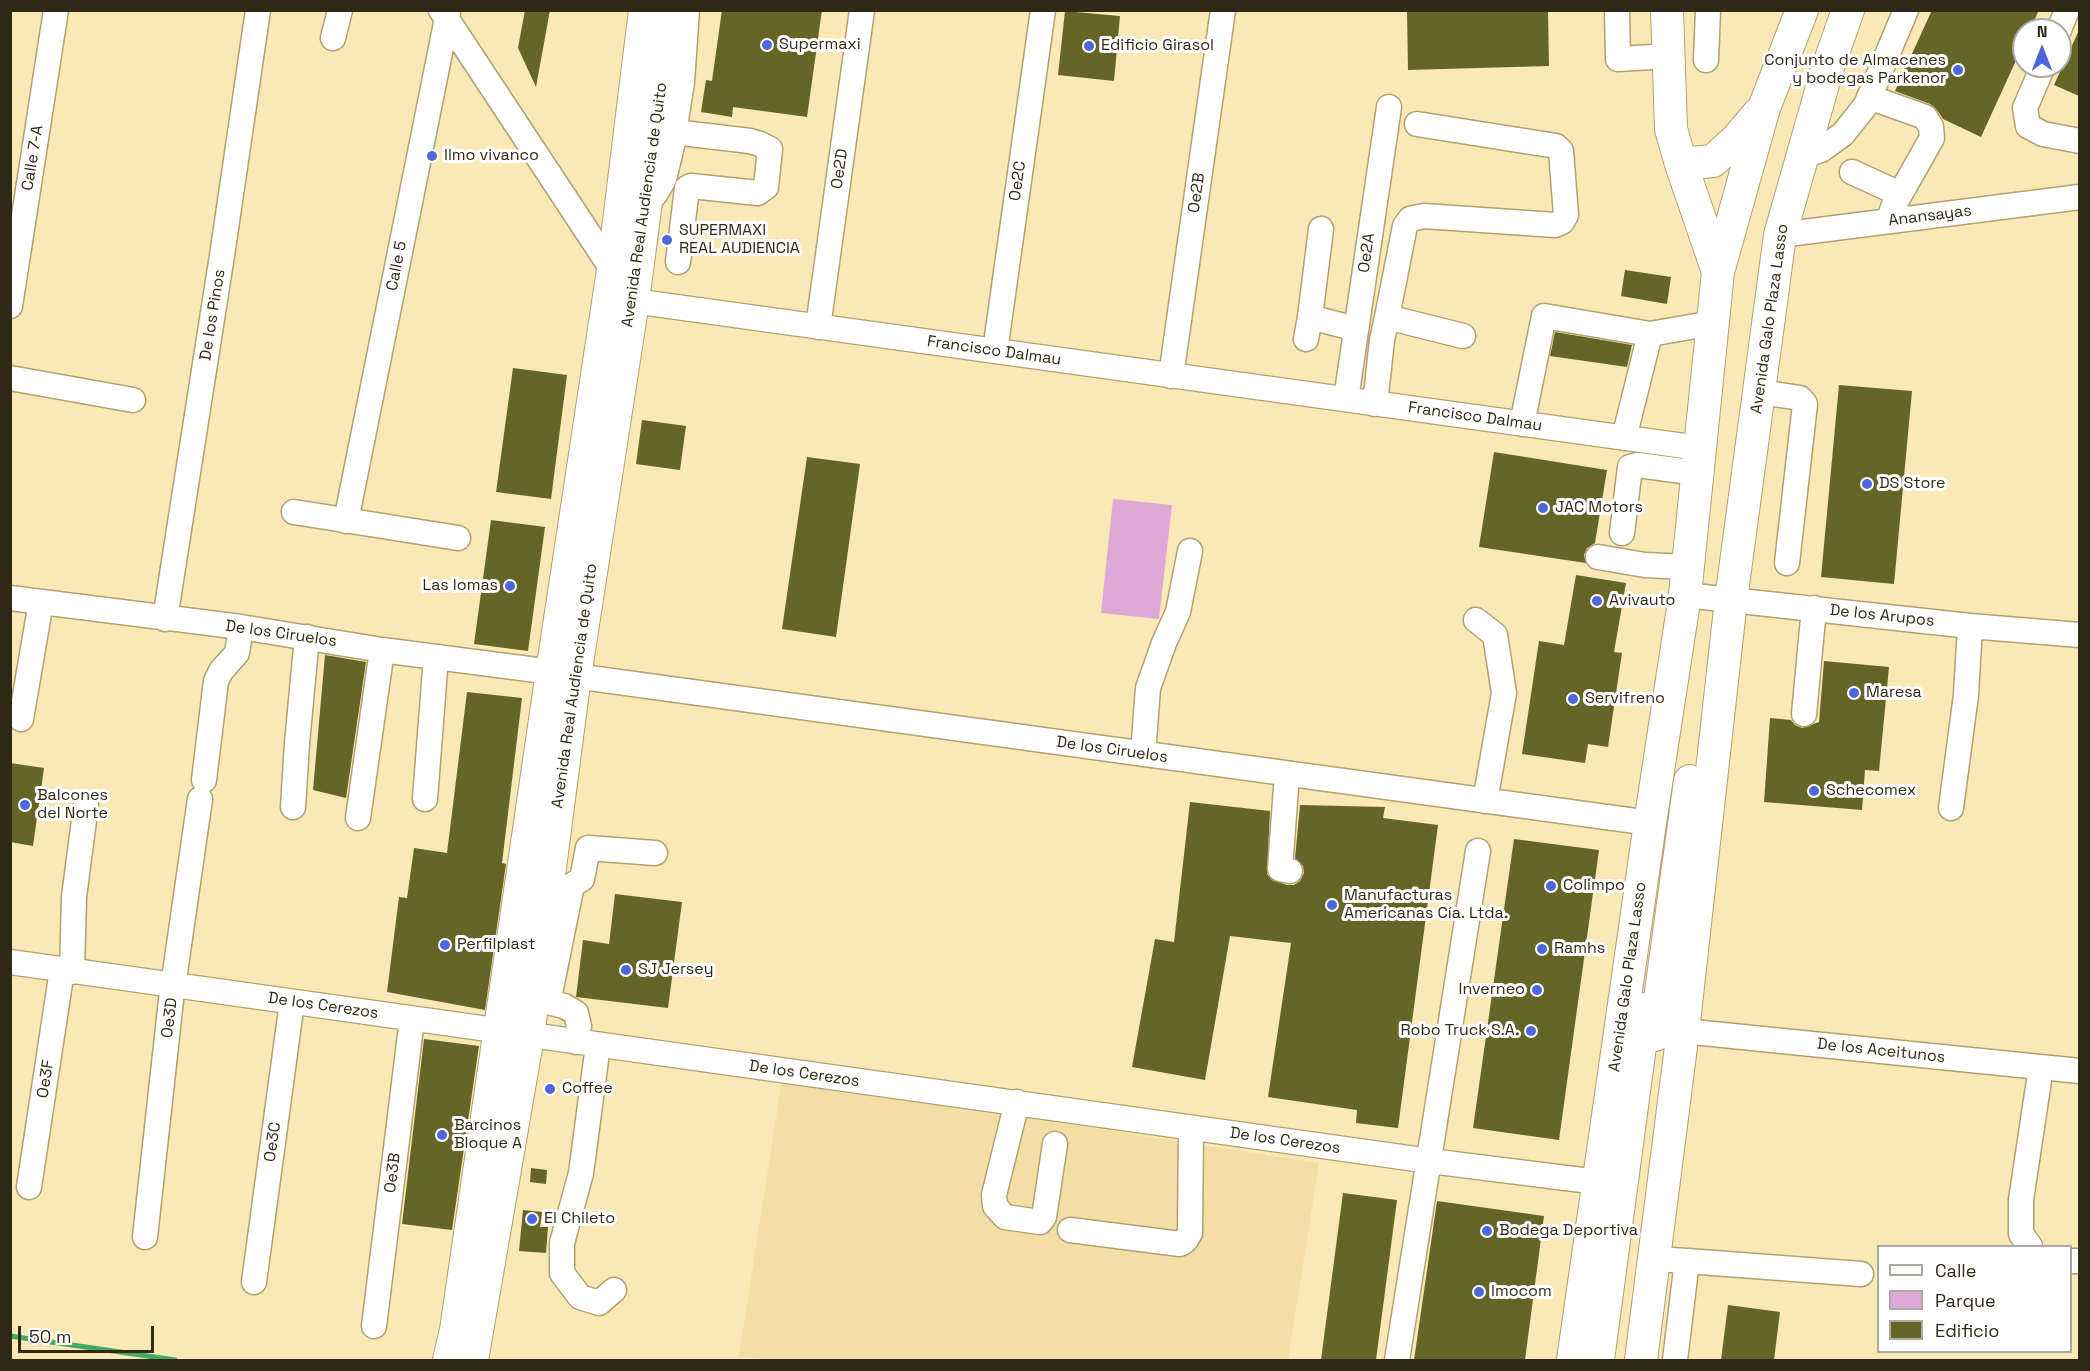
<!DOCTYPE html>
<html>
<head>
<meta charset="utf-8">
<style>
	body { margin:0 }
	#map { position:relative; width:2090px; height:1371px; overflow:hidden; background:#fae8b6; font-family:"Space Grotesk",sans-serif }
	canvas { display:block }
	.frame { position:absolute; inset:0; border:12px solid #302915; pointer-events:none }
	.legend { position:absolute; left:1877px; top:1245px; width:195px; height:108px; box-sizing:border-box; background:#fff; border:2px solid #aca9a1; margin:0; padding:8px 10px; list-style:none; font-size:18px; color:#302915 }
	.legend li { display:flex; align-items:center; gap:12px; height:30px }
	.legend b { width:30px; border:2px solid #aca9a1 }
	.north { position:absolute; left:2012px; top:18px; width:60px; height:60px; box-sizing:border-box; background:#fff; border:2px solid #aca9a1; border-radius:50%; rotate:0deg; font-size:16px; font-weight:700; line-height:24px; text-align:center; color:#302915 }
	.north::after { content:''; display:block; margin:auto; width:21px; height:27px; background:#4d66da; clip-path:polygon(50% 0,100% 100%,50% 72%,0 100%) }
	.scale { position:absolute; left:18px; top:1326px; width:136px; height:27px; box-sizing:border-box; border:3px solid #302915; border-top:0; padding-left:8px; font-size:18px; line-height:21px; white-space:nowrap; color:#302915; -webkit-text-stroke:4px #fff; paint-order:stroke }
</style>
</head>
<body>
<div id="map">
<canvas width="2090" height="1371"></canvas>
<div class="frame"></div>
<ul class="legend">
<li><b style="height:8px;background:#fff"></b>Calle</li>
<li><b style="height:16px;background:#dda7d6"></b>Parque</li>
<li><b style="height:16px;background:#646527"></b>Edificio</li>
</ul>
<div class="north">N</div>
<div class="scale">50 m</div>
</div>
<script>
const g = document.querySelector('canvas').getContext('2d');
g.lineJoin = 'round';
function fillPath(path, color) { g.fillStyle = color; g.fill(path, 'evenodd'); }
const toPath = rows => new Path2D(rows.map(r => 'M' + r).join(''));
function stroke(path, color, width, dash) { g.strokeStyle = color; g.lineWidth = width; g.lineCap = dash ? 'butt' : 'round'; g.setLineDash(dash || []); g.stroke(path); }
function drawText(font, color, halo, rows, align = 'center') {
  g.font = font + ' "Space Grotesk",sans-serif'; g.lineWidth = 6; g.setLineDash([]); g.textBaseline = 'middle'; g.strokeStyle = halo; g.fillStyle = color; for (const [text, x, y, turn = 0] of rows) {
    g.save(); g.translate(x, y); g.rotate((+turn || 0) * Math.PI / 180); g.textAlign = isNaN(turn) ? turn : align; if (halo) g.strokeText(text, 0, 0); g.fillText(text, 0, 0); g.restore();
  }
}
fillPath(toPath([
	[782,1080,1319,1163,1288,1360,768,1360,739,1356]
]), '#f3dea5');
fillPath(toPath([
	[1113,499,1172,505,1159,619,1101,613]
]), '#dda7d6');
stroke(toPath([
	[10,1336,175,1360]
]), '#44a862', 5);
fillPath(toPath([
	[525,10,550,10,536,87,518,48],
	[722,10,822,10,807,117,733,107,732,117,701,112,706,80,712,81],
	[1407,10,1548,10,1549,66,1408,70],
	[1932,10,2039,10,2030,30,2024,30,2024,43,1981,137,1943,119,1937,110,1930,104,1895,91],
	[1065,11,1120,16,1114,81,1058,75],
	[2079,30,2079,96,2054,85],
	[1625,270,1671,277,1667,304,1621,296],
	[1555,332,1632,345,1627,367,1550,356],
	[513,368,567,375,551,499,496,492],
	[1839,385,1912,391,1894,584,1821,577],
	[642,420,686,426,680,470,636,464],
	[1494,452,1607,470,1595,543,1587,548,1584,555,1586,563,1479,547],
	[807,457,860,464,836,637,782,629],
	[491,520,545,527,528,651,474,644],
	[1576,575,1626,583,1614,652,1622,653,1608,747,1588,744,1585,763,1522,754,1539,641,1564,645],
	[325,655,366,662,346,798,313,790],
	[1824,661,1889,667,1879,771,1865,770,1862,810,1764,802,1770,718,1791,720,1795,725,1802,728,1819,722],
	[467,692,522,698,502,863,506,864,485,1010,387,992,399,897,407,898,414,848,447,853],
	[10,763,44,768,33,846,10,842],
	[1190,802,1270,811,1267,874,1272,880,1287,885,1294,885,1300,881,1304,873,1303,866,1295,858,1300,805,1385,807,1383,818,1438,825,1398,1128,1356,1123,1357,1110,1268,1097,1291,943,1230,936,1205,1080,1132,1067,1155,939,1174,942],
	[1514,839,1599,850,1559,1140,1473,1128],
	[615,894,682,902,668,1008,576,997,583,940,609,944],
	[424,1039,479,1046,452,1230,402,1224],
	[531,1168,547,1170,546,1184,530,1182],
	[1343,1193,1397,1200,1376,1360,1321,1360],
	[1437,1201,1544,1216,1525,1360,1414,1360],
	[523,1210,542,1212,540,1227,548,1227,546,1253,519,1251],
	[1728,1305,1780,1312,1774,1360,1721,1360]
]), '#646527');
const minor = toPath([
	[441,10,633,301,1699,448],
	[1617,10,1618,59,1669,56],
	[2059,30,2067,10],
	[333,38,340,10],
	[1706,60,1708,10],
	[2043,66,2025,108,2028,126,2043,134,2080,141],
	[1869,97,1925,117,1931,127,1932,138,1894,205,1888,221],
	[674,132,750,141,760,144,770,149,766,187,758,193,691,186,687,188,678,262],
	[1802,156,1821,150,1843,134,1866,105,1906,10],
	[1852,172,1900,194],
	[650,200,656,193,664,179,672,146,682,82,687,10],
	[1780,235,2080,197],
	[10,306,56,10],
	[1310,317,1356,329],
	[1387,317,1405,226,1410,219,1424,216,1555,225,1562,222,1566,215,1561,151,1556,146,1417,124],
	[818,327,862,10],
	[1306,339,1310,317,1321,229],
	[995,351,1043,10],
	[1171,376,1223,10],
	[10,378,133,400],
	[1760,392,1800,398,1805,404,1787,563],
	[1346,399,1389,107],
	[1375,404,1382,340,1387,317,1463,336],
	[1522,424,1544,316,1650,334,1713,323],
	[1624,438,1650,334],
	[294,512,458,538],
	[346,521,448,13],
	[1622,533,1630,467,1638,465,1697,473],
	[1598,557,1645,565,1688,567],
	[1685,595,1970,626,2080,635],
	[10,598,241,627,382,650,552,672],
	[165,619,223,249,258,10],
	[1476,620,1495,635,1504,693,1485,801],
	[575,676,1650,823],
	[1804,714,1814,608],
	[21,719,41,602],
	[1143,754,1148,688,1164,643,1178,612,1190,551],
	[1287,774,1280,869,1290,871],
	[204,780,216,681,221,671,237,653,241,627],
	[425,799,435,670,438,657],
	[293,807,297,743,307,637],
	[1951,808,1966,695,1970,626],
	[358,818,382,650],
	[10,962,1430,1161,1598,1182],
	[72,972,74,897,86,805],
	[1683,1031,2080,1071],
	[576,1042,579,1026,576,1013,564,1006,552,1003,549,998,572,885,582,879,588,848,655,853],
	[598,1045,581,1173,562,1243,562,1273,580,1297,599,1303,614,1290],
	[1017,1102,994,1195,995,1206,1005,1217,1040,1222,1044,1217,1055,1144],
	[29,1187,62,970],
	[1070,1230,1180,1244,1185,1241,1190,1233,1191,1128],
	[145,1237,171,1000,200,799],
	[2030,1246,2021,1234,2021,1200,2041,1067],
	[1671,1260,1687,1261,1675,1360],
	[1687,1261,1861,1274],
	[2070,1261,2080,1261],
	[254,1282,292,1002],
	[374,1326,412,1019],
	[1397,1360,1478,851]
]);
const major = toPath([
	[1667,10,1671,129,1681,164,1718,272],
	[1681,164,1713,161,1737,139,1759,113],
	[1655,1035,1690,781],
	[449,1360,456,1330,552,672,613,270,645,10],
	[472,1360,528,1036,575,676,633,301,671,10],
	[1573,1360,1650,823,1685,595,1718,272,1764,108,1802,10],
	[1598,1360,1645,1009],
	[1641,1360,1683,1031,1731,600,1780,235,1827,70,1848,10]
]);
stroke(minor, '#b2a171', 27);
stroke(major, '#b2a171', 34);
stroke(minor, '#fff', 24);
stroke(major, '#fff', 32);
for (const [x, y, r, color] of [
	[767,45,6,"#4d66da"],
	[1089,46,6,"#4d66da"],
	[1958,70,6,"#4d66da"],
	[432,156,6,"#4d66da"],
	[667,240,6,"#4d66da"],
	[1867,484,6,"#4d66da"],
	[1543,508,6,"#4d66da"],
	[510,586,6,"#4d66da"],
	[1597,601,6,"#4d66da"],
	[1854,693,6,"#4d66da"],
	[1573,699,6,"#4d66da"],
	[1814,791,6,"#4d66da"],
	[25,805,6,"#4d66da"],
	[1551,886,6,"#4d66da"],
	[1332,905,6,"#4d66da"],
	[445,945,6,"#4d66da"],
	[1542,949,6,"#4d66da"],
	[626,970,6,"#4d66da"],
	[1537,990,6,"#4d66da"],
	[1531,1031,6,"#4d66da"],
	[550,1089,6,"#4d66da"],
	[442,1135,6,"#4d66da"],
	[532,1219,6,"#4d66da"],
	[1487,1231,6,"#4d66da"],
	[1479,1292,6,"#4d66da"]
]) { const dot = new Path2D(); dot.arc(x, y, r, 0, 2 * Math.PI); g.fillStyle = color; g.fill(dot); stroke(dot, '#fff', 2); }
drawText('16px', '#302915', '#fff', [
	["Supermaxi",779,45],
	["Edificio Girasol",1101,46],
	["Conjunto de Almacenes",1946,61,"right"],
	["y bodegas Parkenor",1946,79,"right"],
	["Ilmo vivanco",444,156],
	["SUPERMAXI",679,231],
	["REAL AUDIENCIA",679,249],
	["DS Store",1879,484],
	["JAC Motors",1555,508],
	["Las lomas",498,586,"right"],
	["Avivauto",1609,601],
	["Maresa",1866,693],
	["Servifreno",1585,699],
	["Schecomex",1826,791],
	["Balcones",37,796],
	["del Norte",37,814],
	["Colimpo",1563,886],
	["Manufacturas",1344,896],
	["Americanas Cía. Ltda.",1344,914],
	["Perfilplast",457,945],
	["Ramhs",1554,949],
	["SJ Jersey",638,970],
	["Inverneo",1525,990,"right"],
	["Robo Truck S.A.",1519,1031,"right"],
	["Coffee",562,1089],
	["Barcinos",454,1126],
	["Bloque A",454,1144],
	["El Chileto",544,1219],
	["Bodega Deportiva",1499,1231],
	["Imocom",1491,1292]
], 'left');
drawText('16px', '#302915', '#fff', [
	["Calle 7-A",33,158,-81],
	["Oe2D",840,169,-82],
	["Oe2C",1018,181,-82],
	["Oe2B",1197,193,-82],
	["Avenida Real Audiencia de Quito",645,205,-82],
	["Anansayas",1930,216,-7],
	["Oe2A",1367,253,-82],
	["Calle 5",397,266,-79],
	["De los Pinos",213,315,-81],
	["Avenida Galo Plaza Lasso",1770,319,-82],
	["Francisco Dalmau",994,351,8],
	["Francisco Dalmau",1475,417,8],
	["De los Arupos",1882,616,6],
	["De los Ciruelos",281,634,8],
	["Avenida Real Audiencia de Quito",575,686,-82],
	["De los Ciruelos",1112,750,8],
	["Avenida Galo Plaza Lasso",1628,977,-82],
	["De los Cerezos",323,1006,8],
	["Oe3D",170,1018,-83],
	["De los Aceitunos",1881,1051,6],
	["De los Cerezos",804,1074,8],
	["Oe3F",46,1079,-81],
	["De los Cerezos",1285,1141,8],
	["Oe3C",273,1142,-82],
	["Oe3B",393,1173,-83]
]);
</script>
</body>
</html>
